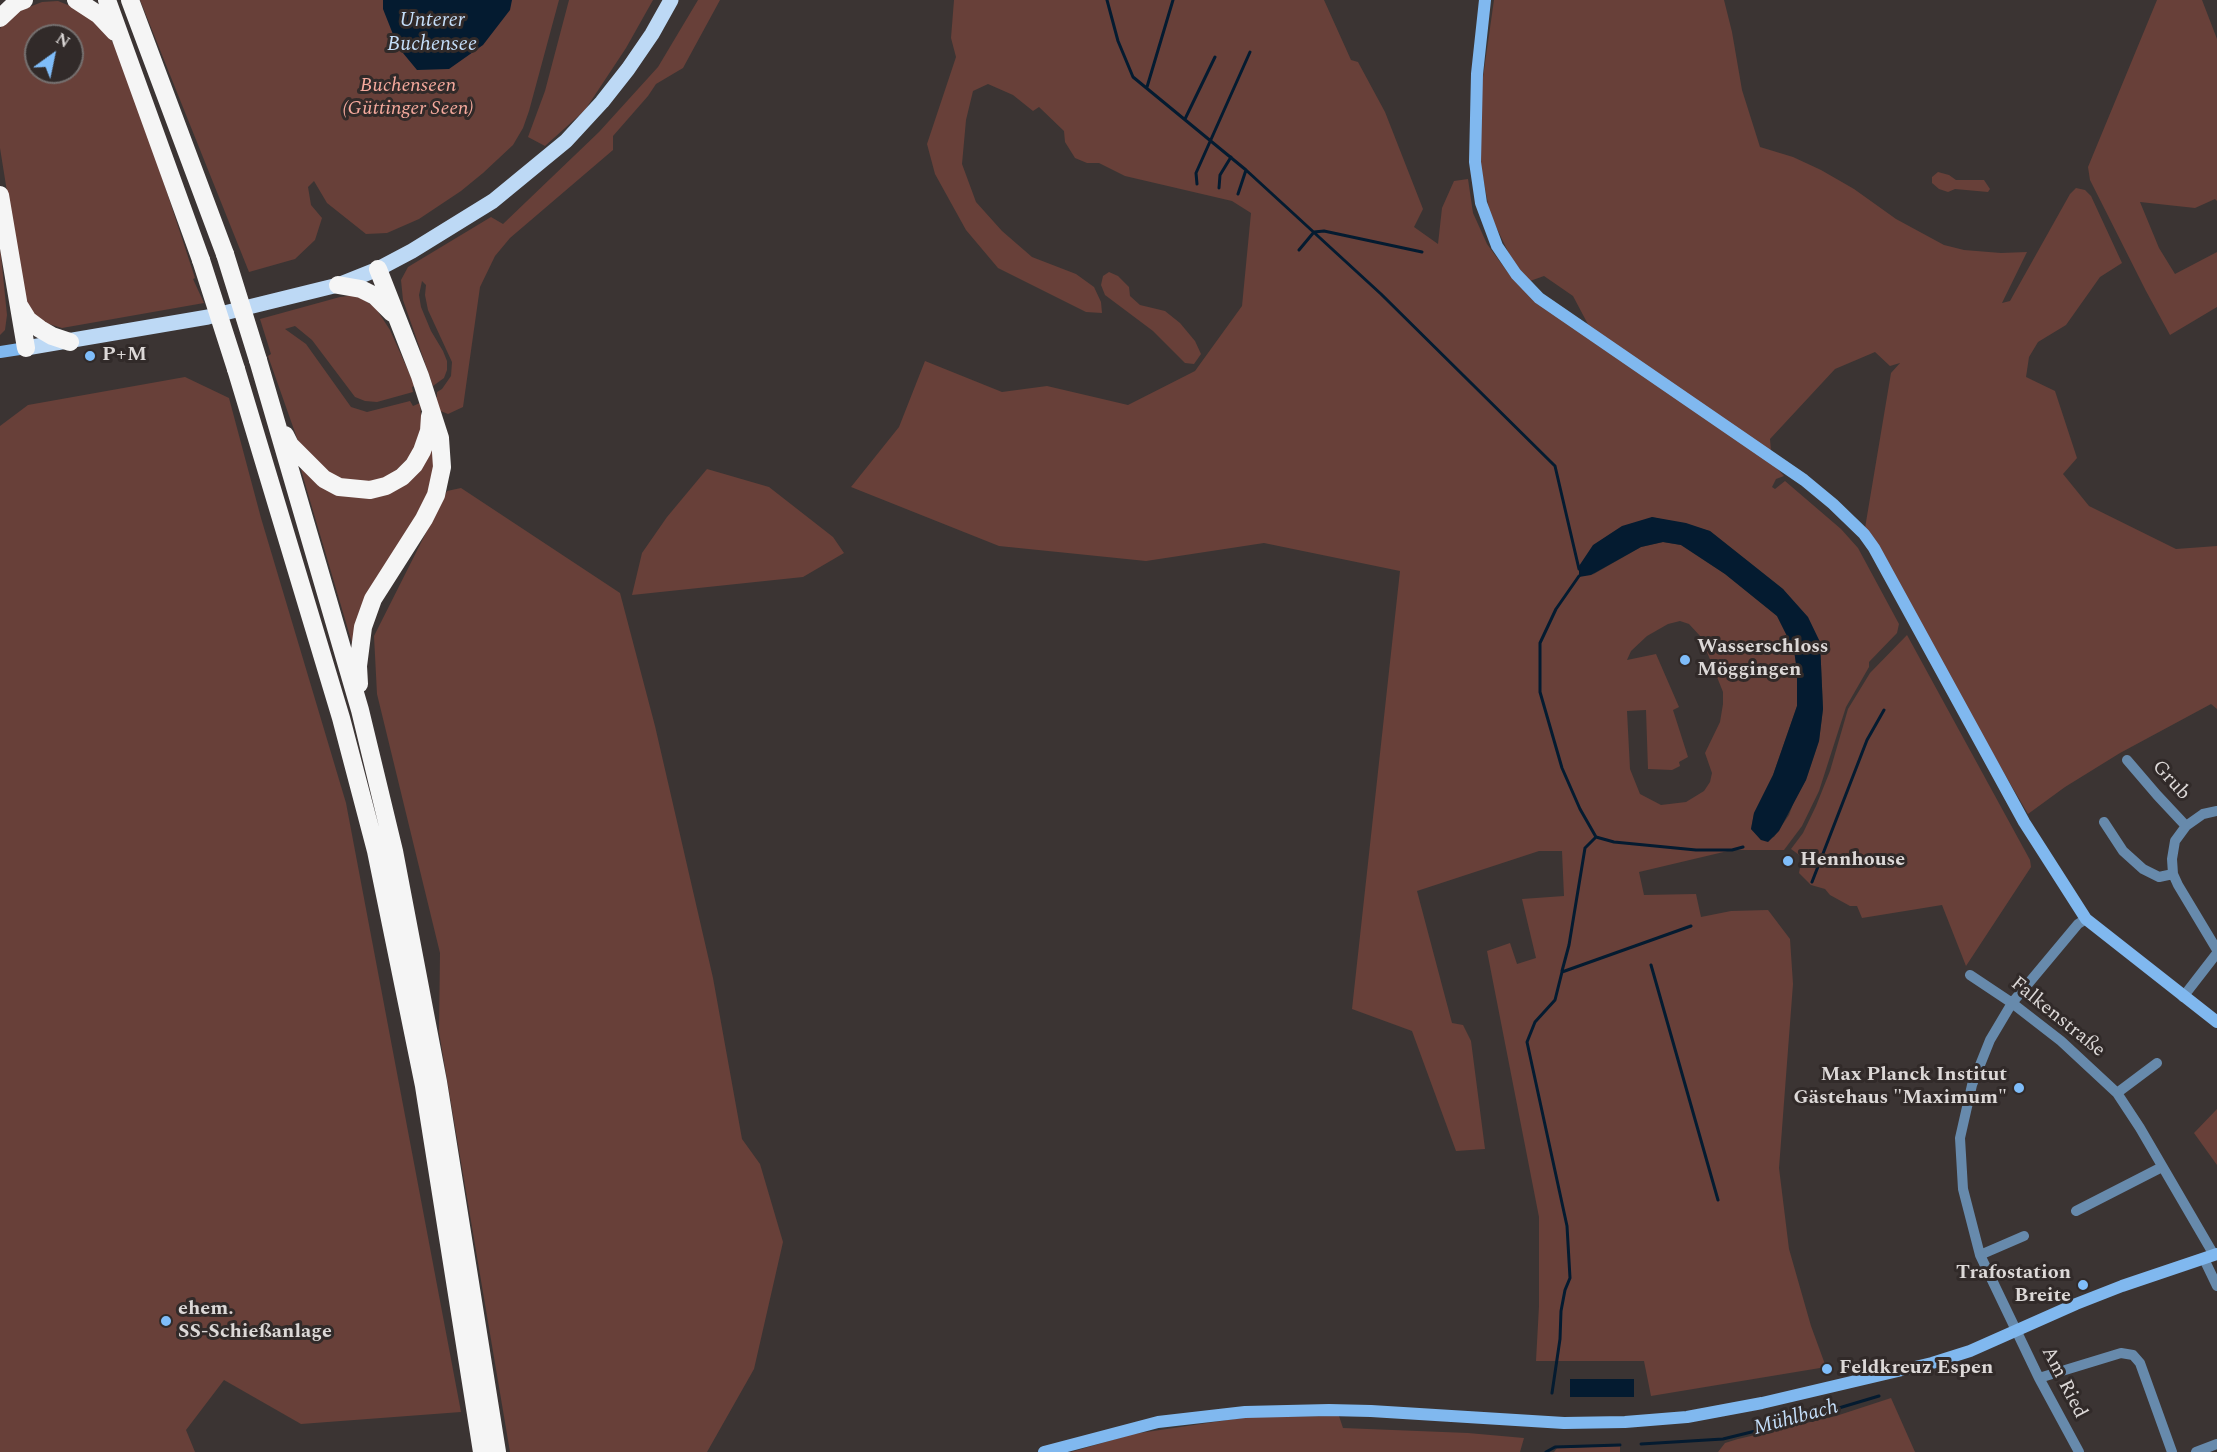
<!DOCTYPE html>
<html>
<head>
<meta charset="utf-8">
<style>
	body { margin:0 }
	#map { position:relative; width:2217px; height:1452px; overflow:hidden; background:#3b3433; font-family:Spectral,serif }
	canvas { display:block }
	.north { position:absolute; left:24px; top:24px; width:60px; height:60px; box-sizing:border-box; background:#312a29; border:2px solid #75706f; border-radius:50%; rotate:33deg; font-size:16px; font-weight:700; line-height:24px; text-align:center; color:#dcd8d7 }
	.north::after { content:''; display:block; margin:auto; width:21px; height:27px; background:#7fbdfa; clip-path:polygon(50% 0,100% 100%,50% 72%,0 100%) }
</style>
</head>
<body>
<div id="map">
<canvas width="2217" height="1452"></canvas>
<div class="north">N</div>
</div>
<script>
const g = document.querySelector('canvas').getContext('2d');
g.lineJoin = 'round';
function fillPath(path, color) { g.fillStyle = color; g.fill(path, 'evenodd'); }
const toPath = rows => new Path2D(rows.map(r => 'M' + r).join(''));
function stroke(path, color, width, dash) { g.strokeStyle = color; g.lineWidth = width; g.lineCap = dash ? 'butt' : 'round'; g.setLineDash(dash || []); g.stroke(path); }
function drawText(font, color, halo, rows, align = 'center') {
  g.font = font + ' Spectral,serif'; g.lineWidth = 6; g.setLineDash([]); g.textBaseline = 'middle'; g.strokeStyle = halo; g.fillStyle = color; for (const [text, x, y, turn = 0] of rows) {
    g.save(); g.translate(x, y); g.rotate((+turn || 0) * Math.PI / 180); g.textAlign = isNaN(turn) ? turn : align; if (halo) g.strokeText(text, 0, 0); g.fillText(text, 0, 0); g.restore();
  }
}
fillPath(toPath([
	[140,0,559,0,529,111,523,128,513,145,483,173,461,191,419,219,387,233,366,234,327,203,314,181,308,187,311,205,322,218,315,240,295,259,249,272],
	[569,0,653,0,626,48,585,110,545,146,528,137,545,91],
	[698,0,720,0,683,68,656,84,648,96,613,136,613,150,510,238,495,256,480,287,463,407,448,414,438,410,434,398,437,397,437,392,442,389,451,376,452,362,428,310,425,295,426,285,422,281,419,295,421,307,431,331,443,351,447,361,447,370,444,378,433,386,403,300,401,280,408,267,491,217,503,224,599,132,658,67],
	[954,0,1324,0,1351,60,1358,62,1385,112,1423,209,1414,227,1438,244,1442,208,1454,181,1468,179,1473,213,1487,244,1509,274,1591,330,1573,296,1544,276,1530,281,1512,260,1490,214,1480,162,1482,84,1494,0,1724,0,1732,32,1742,90,1760,147,1793,157,1821,170,1854,189,1896,219,1944,245,1964,250,2001,253,2027,252,2002,303,2010,301,2070,194,2076,188,2085,190,2091,196,2122,263,2100,277,2066,325,2038,342,2029,357,2026,377,2055,391,2077,458,2063,474,2089,506,2176,549,2217,546,2217,709,2211,704,2120,753,2065,787,2028,814,1864,534,1891,373,1900,363,1890,366,1875,352,1835,369,1770,439,1772,463,1784,476,1776,479,1772,487,1775,489,1785,481,1841,529,1858,548,1899,624,1897,633,1869,662,1869,667,1846,707,1819,791,1802,826,1784,850,1732,850,1639,872,1644,895,1696,894,1701,917,1731,911,1768,910,1790,939,1793,984,1779,1168,1789,1249,1811,1326,1826,1367,1651,1396,1644,1361,1536,1361,1539,1306,1539,1217,1487,951,1510,943,1517,964,1536,958,1522,899,1564,896,1562,851,1539,851,1417,891,1452,1023,1463,1025,1471,1041,1485,1149,1456,1151,1412,1031,1352,1009,1400,571,1264,543,1146,561,999,546,851,487,899,427,925,361,1002,392,1047,386,1128,405,1195,371,1242,306,1251,213,1232,201,1125,176,1099,163,1087,163,1075,158,1065,142,1064,131,1039,107,1033,111,1013,95,988,84,973,91,966,120,962,164,976,202,1002,231,1032,257,1076,274,1094,287,1101,302,1102,313,1086,312,998,268,966,230,935,174,927,144,956,57,951,38],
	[1652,517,1710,531,1783,589,1820,642,1823,709,1819,741,1806,780,1794,801,1789,815,1774,837,1761,840,1751,829,1754,813,1773,775,1797,706,1797,671,1794,650,1777,616,1725,574,1681,545,1663,542,1641,547,1592,575],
	[1680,621,1689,624,1701,637,1723,692,1723,704,1720,722,1705,753,1712,773,1710,782,1704,791,1686,802,1661,805,1640,794,1630,769,1627,711,1646,710,1648,769,1672,770,1680,766,1679,762,1688,757,1673,710,1679,707,1656,654,1627,660,1631,651,1647,636,1668,624],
	[2157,0,2202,0,2217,39,2217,201,2215,199,2195,208,2140,202,2159,248,2175,274,2217,252,2217,307,2170,335,2146,291,2090,180,2088,167],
	[58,1,80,10,99,21,117,49,138,104,195,278,193,279,204,303,62,328,36,320,24,298,0,148,0,29,4,20,14,13,42,2],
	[36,36,72,36,72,72,36,72],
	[1938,172,1949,175,1956,180,1984,180,1990,189,1988,192,1955,189,1948,192,1939,189,1932,183,1932,177],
	[0,246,7,315,5,330,0,335],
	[1109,272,1118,276,1129,287,1130,296,1140,305,1165,311,1180,323,1195,341,1201,354,1194,364,1185,363,1153,331,1105,295,1101,285,1103,276],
	[356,295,375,307,390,330,415,386,412,387,413,392,377,402,365,401,355,397,312,340,295,326,285,329,306,344,351,407,367,412,410,401,413,406,420,403,422,429,410,460,385,480,355,485,326,474,298,441,268,356,271,354,260,319,340,297],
	[185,377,229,398,261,518,346,803,461,1412,301,1424,224,1380,186,1430,195,1452,0,1452,0,426,28,405],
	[431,436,434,468,430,493,352,643,301,470,304,468,371,495],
	[707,469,769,487,833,537,844,553,803,577,632,595,642,553,667,517],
	[461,488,620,593,655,726,713,978,742,1139,760,1164,783,1242,754,1369,707,1452,510,1452,439,1032,440,953,377,694,374,636,447,491],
	[1907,635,2030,860,2031,867,1966,966,1942,905,1862,918,1857,906,1850,906,1830,895,1825,889,1811,885,1799,873,1802,857,1791,849,1803,833,1816,806,1830,771,1848,709,1870,673],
	[2217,1109,2217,1165,2194,1133],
	[1891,1398,1915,1452,1718,1452,1725,1443,1738,1439,1836,1416],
	[1339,1416,1343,1428,1468,1433,1524,1438,1520,1452,1071,1452,1133,1434,1248,1417],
	[1620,1446,1620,1452,1554,1452,1557,1448]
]), '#684039');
fillPath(toPath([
	[383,0,512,0,510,10,483,45,449,69,417,70,398,47,383,9],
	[1652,517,1686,523,1710,531,1783,589,1808,617,1820,642,1823,709,1819,741,1806,780,1779,831,1768,842,1761,840,1751,829,1754,813,1773,775,1797,706,1797,671,1794,650,1777,616,1725,574,1681,545,1663,542,1641,547,1591,575,1579,577,1579,566,1593,545,1622,526],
	[1570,1379,1634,1379,1634,1397,1570,1397]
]), '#041b30');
stroke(toPath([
	[1107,0,1118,41,1133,77,1246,170,1381,294,1555,466,1579,569],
	[1147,87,1173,0],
	[1185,119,1215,57],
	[1197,184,1196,173,1250,52],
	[1219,188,1220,175,1231,157],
	[1238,194,1246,170],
	[1299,250,1314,232,1324,231,1422,252],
	[1579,576,1556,609,1540,643,1540,692,1562,768,1580,809,1596,837],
	[1812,882,1867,740,1884,710],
	[1651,965,1718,1200],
	[1562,971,1569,945,1585,848,1596,837,1614,842,1696,850,1732,850,1743,847],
	[1552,1393,1560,1339,1561,1311,1565,1290,1570,1278,1567,1226,1527,1042,1535,1022,1555,1000,1562,972,1691,926],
	[1641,1444,1723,1439,1792,1422,1879,1396],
	[1546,1452,1555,1447,1620,1445]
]), '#041b30', 3);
stroke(toPath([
	[2127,760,2157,795,2186,826],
	[2217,811,2203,814,2186,826,2175,841,2172,859,2173,874,2178,885,2217,950],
	[2104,822,2123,851,2143,869,2159,877,2173,874],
	[1970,975,2012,1003,2061,1041,2117,1093,2140,1128,2214,1255],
	[2183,997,2217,953],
	[2117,1093,2157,1063],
	[2076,1211,2162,1167],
	[1980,1255,2024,1236],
	[2204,1259,2217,1286],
	[2039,1378,2121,1353,2133,1355,2140,1363,2172,1452],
	[2079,1452,2039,1378,1980,1255,1963,1189,1960,1138,1972,1085,1990,1040,2012,1003,2078,924,2086,919],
	[2196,1452,2217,1444]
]), '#678aac', 10);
stroke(toPath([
	[1485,0,1477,74,1475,162,1481,203,1497,246,1516,274,1539,298,1804,480,1833,504,1864,534,1874,548,2024,822,2086,919,2217,1022],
	[0,352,26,348],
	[1044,1452,1158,1422,1245,1412,1329,1410,1371,1411,1564,1423,1625,1422,1687,1417,1762,1403,1932,1363,1970,1351,2076,1304,2122,1286,2217,1254]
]), '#80b8ef', 12);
stroke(toPath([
	[26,348,208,317,338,285,378,269,412,251,493,201,566,141,602,102,628,69,652,34,671,0]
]), '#bdd9f5', 15);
stroke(toPath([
	[76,0,99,15,115,32],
	[107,0,201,260],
	[130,0,225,254],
	[0,18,16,3,24,0],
	[0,195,26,348],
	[338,285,361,289,375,296,392,313],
	[20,307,28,320,40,329,52,336,70,342],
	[258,360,360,710,394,851,438,1082,497,1452],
	[236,369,341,718,376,851,424,1086,482,1452],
	[285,435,290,445,324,479,339,487,370,490,386,486,402,477,414,465,422,451,429,431,430,416],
	[359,684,358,666,363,627,373,599,424,519,436,495,442,467,440,438,420,376,378,269]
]), '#f5f5f5', 18);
stroke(toPath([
	[225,254,258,360],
	[201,260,236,369]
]), '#f5f5f5', 18);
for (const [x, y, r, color] of [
	[90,356,6,"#7fbdfa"],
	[1685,660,6,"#7fbdfa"],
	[1788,861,6,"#7fbdfa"],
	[2019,1088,6,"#7fbdfa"],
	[2083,1285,6,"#7fbdfa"],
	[166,1321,6,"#7fbdfa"],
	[1827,1369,6,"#7fbdfa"]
]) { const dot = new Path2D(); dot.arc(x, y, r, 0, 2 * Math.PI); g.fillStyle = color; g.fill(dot); stroke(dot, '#312a29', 2); }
drawText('italic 20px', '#f6aa9d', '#312a29', [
	["Buchenseen",408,87],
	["(Güttinger Seen)",408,110]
]);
drawText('bold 20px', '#dcd8d7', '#312a29', [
	["P+M",102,356],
	["Wasserschloss",1697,648],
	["Möggingen",1697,671],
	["Hennhouse",1800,861],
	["Max Planck Institut",2007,1076,"right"],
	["Gästehaus \"Maximum\"",2007,1099,"right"],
	["Trafostation",2071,1274,"right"],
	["Breite",2071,1297,"right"],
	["ehem.",178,1310],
	["SS-Schießanlage",178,1333],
	["Feldkreuz Espen",1839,1369]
], 'left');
drawText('20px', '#dcd8d7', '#312a29', [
	["Grub",2170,781,48],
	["Falkenstraße",2057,1018,39],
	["Am Ried",2063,1383,63]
]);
drawText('italic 21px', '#c4def9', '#312a29', [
	["Unterer",432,22],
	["Buchensee",432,46],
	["Mühlbach",1796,1419,-15]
]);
</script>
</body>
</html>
